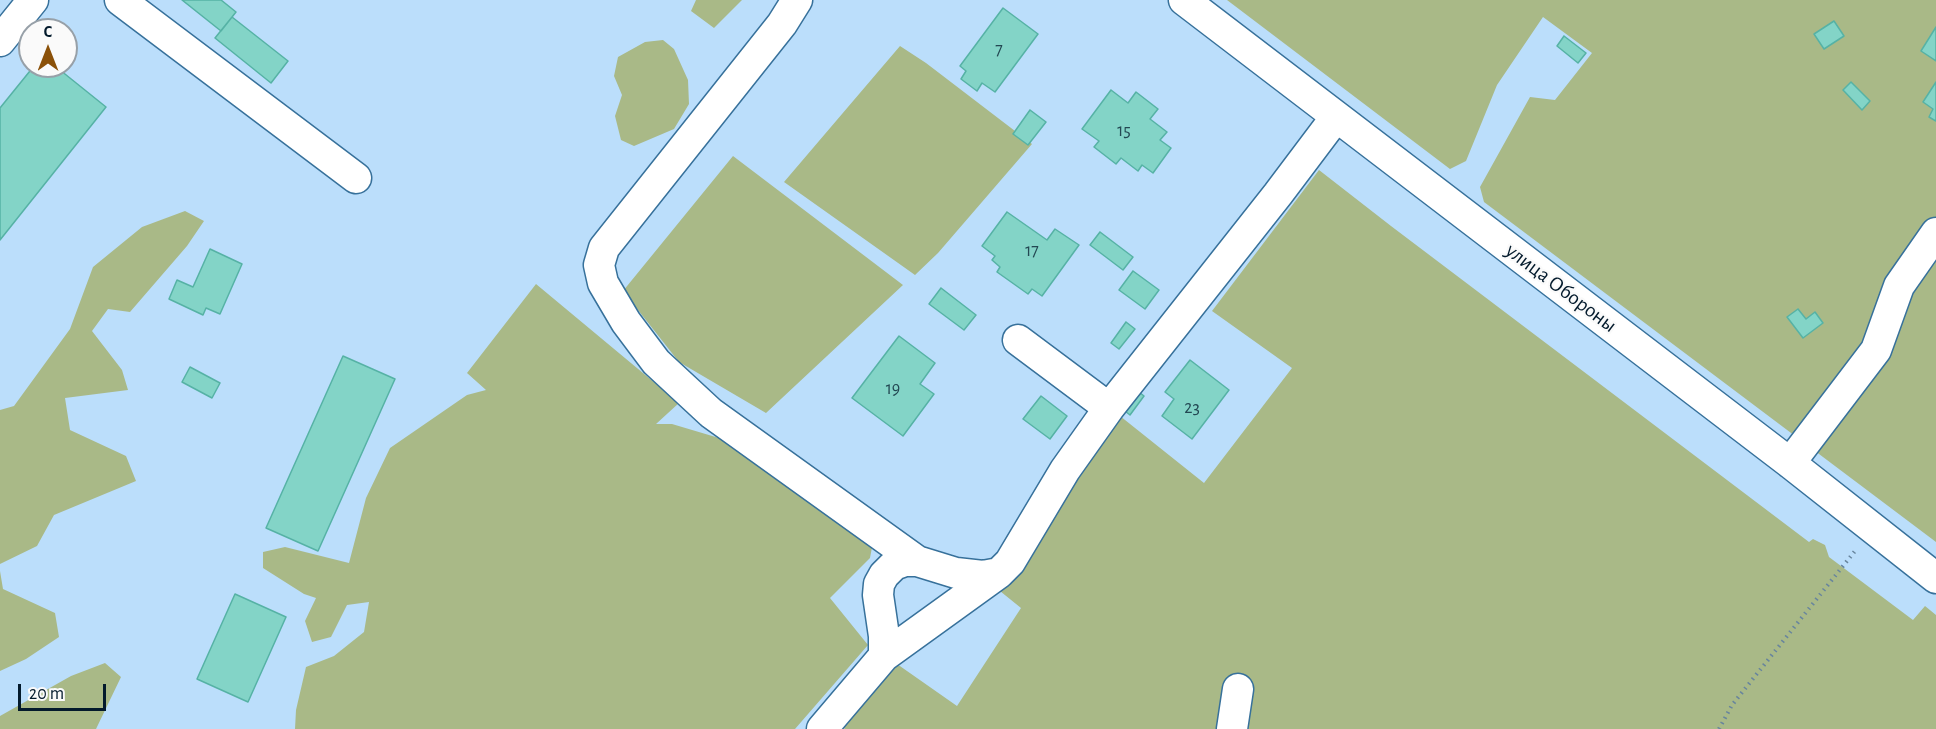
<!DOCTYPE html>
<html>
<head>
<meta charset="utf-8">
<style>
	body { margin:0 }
	#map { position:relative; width:1936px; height:729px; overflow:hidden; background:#bbdefb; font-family:"Alegreya Sans",sans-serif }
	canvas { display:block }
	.north { position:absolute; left:18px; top:18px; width:60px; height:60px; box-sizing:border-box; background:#fafafa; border:2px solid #97a0a8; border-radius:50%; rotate:0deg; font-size:16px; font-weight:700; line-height:24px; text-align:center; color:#031a2c }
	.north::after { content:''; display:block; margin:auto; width:21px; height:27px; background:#8b5109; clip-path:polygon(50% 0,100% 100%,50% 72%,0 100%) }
	.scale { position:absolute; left:18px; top:684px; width:88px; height:27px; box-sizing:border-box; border:3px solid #031a2c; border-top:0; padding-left:8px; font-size:18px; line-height:21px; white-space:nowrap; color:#031a2c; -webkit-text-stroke:4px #fafafa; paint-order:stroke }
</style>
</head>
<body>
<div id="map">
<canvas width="1936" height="729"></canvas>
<div class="north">С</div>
<div class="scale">20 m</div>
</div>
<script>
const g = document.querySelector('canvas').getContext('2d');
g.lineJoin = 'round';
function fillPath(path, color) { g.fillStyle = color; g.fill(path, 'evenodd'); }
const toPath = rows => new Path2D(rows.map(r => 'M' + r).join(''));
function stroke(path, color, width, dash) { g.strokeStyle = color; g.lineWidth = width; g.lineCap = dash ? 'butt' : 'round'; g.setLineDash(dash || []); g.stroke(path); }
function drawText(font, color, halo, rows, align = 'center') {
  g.font = font + ' "Alegreya Sans",sans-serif'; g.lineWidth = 4.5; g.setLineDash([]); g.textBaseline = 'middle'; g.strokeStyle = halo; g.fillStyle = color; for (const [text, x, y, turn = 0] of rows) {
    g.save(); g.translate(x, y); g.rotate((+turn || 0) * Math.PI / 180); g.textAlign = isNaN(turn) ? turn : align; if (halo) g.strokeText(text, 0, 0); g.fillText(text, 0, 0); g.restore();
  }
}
fillPath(toPath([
	[696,0,742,0,714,28,691,11],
	[1227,0,1936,0,1936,542,1484,202,1480,187,1530,97,1555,100,1592,53,1543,17,1497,85,1466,161,1450,169],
	[663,40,674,49,688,80,689,104,674,129,634,146,621,140,615,116,622,95,614,76,618,57,645,42],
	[900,46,926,63,1032,144,938,253,915,275,784,182],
	[733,156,903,285,766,413,679,362,623,291],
	[1319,170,1391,226,1809,542,1813,539,1825,545,1829,557,1913,620,1925,606,1936,615,1936,729,845,729,842,726,897,664,957,706,1021,608,995,587,1115,412,1204,483,1292,368,1212,311],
	[185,211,204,221,187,246,130,312,108,309,92,331,122,370,128,390,65,398,70,430,126,456,136,481,54,515,37,546,0,564,0,410,14,406,70,329,93,267,142,227],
	[536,284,679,403,656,424,672,424,729,441,873,542,870,558,830,598,868,645,795,729,295,729,296,710,306,667,334,656,364,632,369,602,347,605,331,637,312,642,305,621,316,598,304,594,263,568,263,552,285,547,349,563,366,498,390,448,467,395,486,390,467,373],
	[0,571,3,589,55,613,59,637,26,659,0,671],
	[105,663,121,677,96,729,0,729,0,716,71,676]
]), '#a9b987');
const building = toPath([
	[182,0,221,0,236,12,221,31,182,0],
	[1003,8,1038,34,995,92,982,83,977,91,961,79,966,71,960,66,1003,8],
	[232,17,288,61,271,83,215,38,232,17],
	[1834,21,1844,36,1824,49,1814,34,1834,21],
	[1936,27,1936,61,1921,51,1936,27],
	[1564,36,1586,53,1578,63,1557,46,1564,36],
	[34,66,55,66,106,107,0,240,0,108,34,66],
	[1851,82,1870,101,1862,110,1843,90,1851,82],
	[1936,82,1936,121,1929,117,1933,109,1923,102,1936,82],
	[1111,90,1128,103,1136,92,1158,109,1150,119,1167,132,1160,140,1171,148,1153,173,1142,165,1138,171,1121,158,1116,164,1094,147,1099,141,1082,129,1111,90],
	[1030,110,1046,122,1028,145,1013,134,1030,110],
	[1007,212,1047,240,1055,229,1079,245,1042,296,1032,289,1028,294,997,272,1000,267,992,260,995,256,982,246,1007,212],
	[1100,232,1133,257,1123,270,1090,245,1100,232],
	[210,249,242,264,220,314,206,308,203,315,169,299,177,280,193,287,210,249],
	[1133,271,1159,290,1145,309,1119,290,1133,271],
	[941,288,976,315,964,330,929,304,941,288],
	[1798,309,1806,319,1815,312,1823,323,1803,338,1787,317,1798,309],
	[1126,322,1135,329,1119,349,1111,343,1126,322],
	[899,336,935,363,920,384,934,394,903,436,852,398,899,336],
	[343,356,395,379,318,551,266,528,343,356],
	[1190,360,1229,390,1192,439,1162,416,1174,399,1165,392,1190,360],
	[190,367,220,383,212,398,182,382,190,367],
	[1130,385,1144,396,1130,415,1116,404,1130,385],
	[1041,396,1067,416,1050,439,1023,419,1041,396],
	[235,594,286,617,248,702,197,679,235,594]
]);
fillPath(building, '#83d4c7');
stroke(building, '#56b2a5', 1.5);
const minor = toPath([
	[120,0,356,178],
	[797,0,782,24,604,248,599,265,603,283,626,322,656,362,711,413,917,561,956,573,983,576,999,573,1010,562,1065,470,1109,408,1278,194,1336,117],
	[1184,0,1790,463,1936,578],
	[0,41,33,0],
	[1018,340,1109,408],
	[1790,463,1876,350,1899,286,1936,233],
	[884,656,999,573],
	[822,729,884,656,884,636,878,595,879,584,884,575,894,565,905,561,917,561],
	[1232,729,1238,689]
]);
stroke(minor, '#37719b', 33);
stroke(toPath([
	[1719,729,1732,705,1855,551]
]), '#68859d', 4, [1.5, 4.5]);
stroke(minor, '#fff', 30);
drawText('18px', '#234853', null, [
	["7",999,50],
	["15",1124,131],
	["17",1032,251],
	["19",893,389],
	["23",1192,408]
]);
drawText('21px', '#031a2c', '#fafafa', [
	["улица Обороны",1561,288,37]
]);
</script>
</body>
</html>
